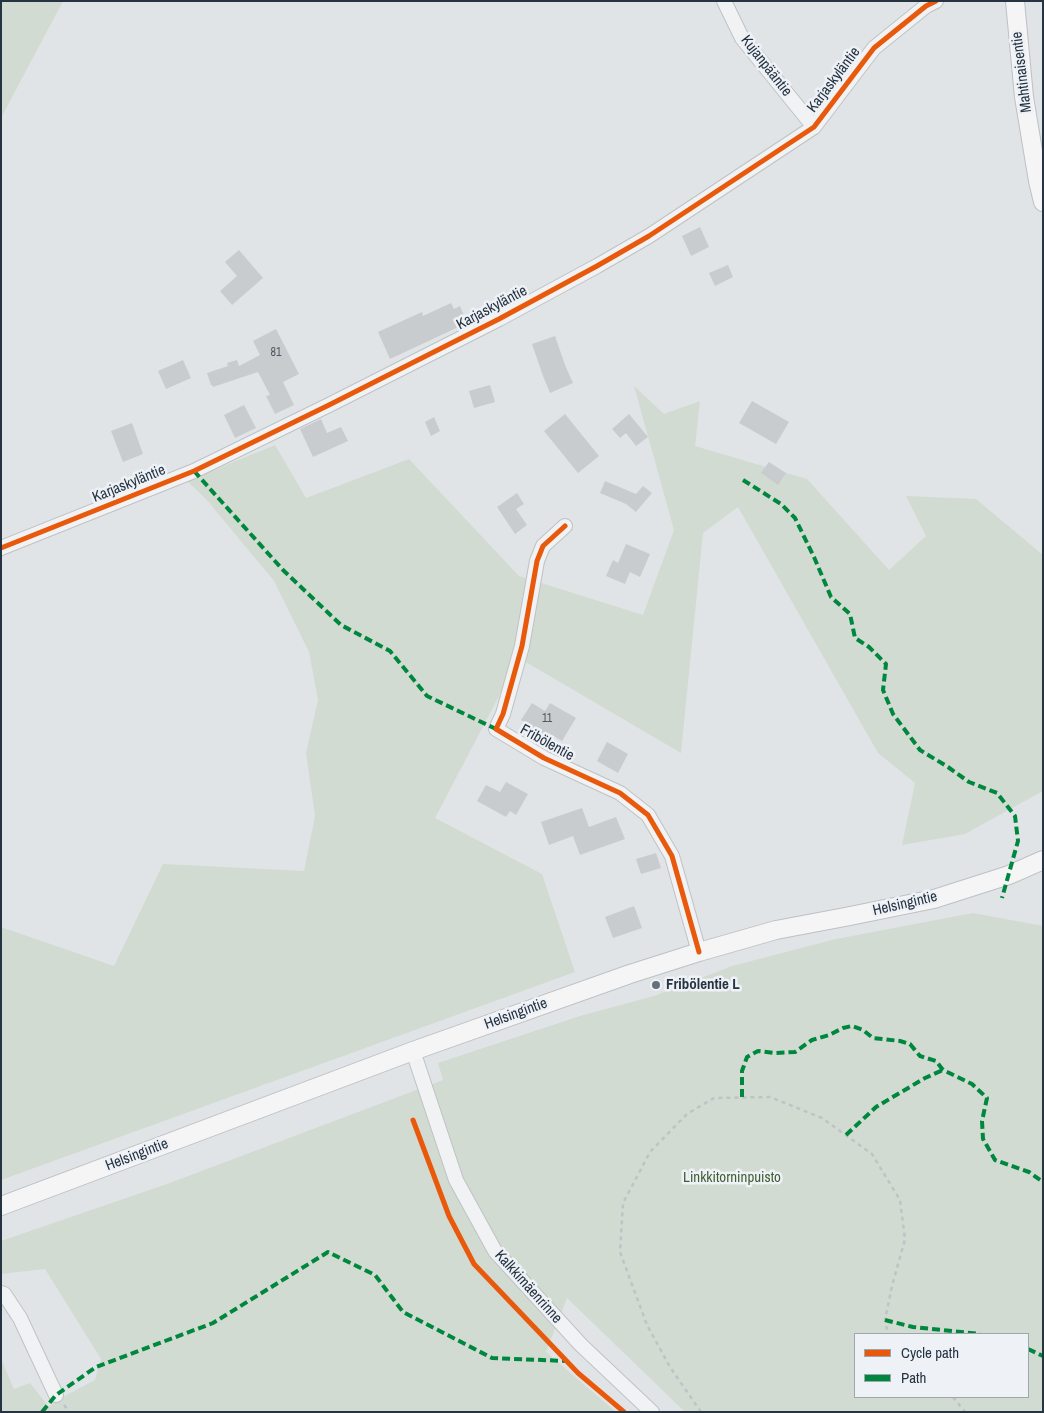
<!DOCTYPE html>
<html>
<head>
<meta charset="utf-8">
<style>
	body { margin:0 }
	#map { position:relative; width:1044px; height:1413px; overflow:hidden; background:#e1e4e6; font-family:"Archivo Narrow",sans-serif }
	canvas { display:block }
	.frame { position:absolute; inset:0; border:2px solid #263341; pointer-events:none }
	.legend { position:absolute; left:854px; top:1333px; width:175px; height:65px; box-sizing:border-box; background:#eef2f7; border:1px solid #9ea6ae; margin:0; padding:6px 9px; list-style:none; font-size:15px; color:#263341 }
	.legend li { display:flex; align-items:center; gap:10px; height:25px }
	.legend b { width:25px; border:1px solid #9ea6ae }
</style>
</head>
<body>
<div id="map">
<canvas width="1044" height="1413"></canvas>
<div class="frame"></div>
<ul class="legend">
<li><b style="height:6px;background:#e8590c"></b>Cycle path</li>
<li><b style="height:6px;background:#00873e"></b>Path</li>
</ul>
</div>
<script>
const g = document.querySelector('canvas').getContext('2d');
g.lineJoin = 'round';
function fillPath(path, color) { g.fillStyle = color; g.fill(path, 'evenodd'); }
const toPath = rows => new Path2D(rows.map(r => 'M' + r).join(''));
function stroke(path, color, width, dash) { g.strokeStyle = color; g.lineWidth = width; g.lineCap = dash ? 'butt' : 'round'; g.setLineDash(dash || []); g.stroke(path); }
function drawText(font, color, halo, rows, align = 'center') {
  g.font = font + ' "Archivo Narrow",sans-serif'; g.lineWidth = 5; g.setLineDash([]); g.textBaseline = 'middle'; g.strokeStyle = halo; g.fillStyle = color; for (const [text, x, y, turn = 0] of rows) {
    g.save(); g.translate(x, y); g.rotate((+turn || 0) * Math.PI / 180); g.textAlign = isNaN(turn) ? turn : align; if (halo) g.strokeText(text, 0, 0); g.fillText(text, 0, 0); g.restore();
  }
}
fillPath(toPath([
	[1,1,63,1,1,118],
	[634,386,664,414,700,401,695,446,807,479,889,570,926,536,906,496,976,499,1043,555,1043,791,965,834,902,845,915,783,878,753,738,507,703,533,681,753,519,658,435,818,542,874,575,972,1,1180,1,927,114,966,163,864,304,871,315,816,306,753,318,700,309,652,274,581,206,499,187,481,275,445,306,498,409,459,519,576,643,615,674,530],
	[973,913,1043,926,1043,1412,685,1412,567,1298,546,1352,616,1412,1,1412,1,1359,14,1389,30,1383,49,1407,57,1400,95,1380,101,1359,45,1269,1,1274,1,1241,167,1184,443,1080,438,1063,580,1016,654,996,732,966,836,939],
	[855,1334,1028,1334,1028,1397,855,1397]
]), '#d2dbd1');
fillPath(toPath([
	[700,227,709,247,691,256,682,236],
	[239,250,263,278,232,305,220,291,237,276,225,262],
	[728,265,733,277,715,286,709,273],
	[451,303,454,309,460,306,467,323,390,359,378,332,422,312,423,316],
	[276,329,299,374,283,382,294,405,275,414,266,396,270,395,258,372,213,387,212,385,211,385,207,373,228,366,227,363,237,360,239,366,260,355,253,341],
	[555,336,565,365,573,383,550,393,543,376,532,344],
	[183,360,191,378,166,389,158,371],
	[490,385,495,402,474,408,469,391],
	[752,401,789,422,776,444,739,423],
	[244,405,256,428,235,438,224,415],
	[565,414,599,456,578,473,544,431],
	[629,414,648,437,636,446,626,433,620,438,612,429],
	[434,417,440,431,431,436,425,422],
	[321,419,327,433,341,427,348,441,313,457,300,429],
	[132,423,143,454,123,462,111,431],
	[769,462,786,473,778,485,761,473],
	[605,481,636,494,643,486,652,493,636,512,626,504,600,493],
	[517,493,524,504,516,509,527,525,515,534,497,507],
	[626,544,650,554,640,577,630,572,625,584,606,576,613,560,618,563],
	[532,703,545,711,550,703,576,718,562,741,552,735,550,738,521,720],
	[607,742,628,754,618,773,597,761],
	[506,782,528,794,516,815,510,811,506,817,477,801,486,785,500,792],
	[582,808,589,827,616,817,625,839,580,855,573,836,549,845,541,822],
	[656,853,661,868,641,874,636,859],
	[634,906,642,928,613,938,605,917]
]), '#c9ccce');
const minor = toPath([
	[724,1,742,38,814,127],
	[565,526,543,546,537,561,522,646,503,714,496,729,544,758,620,793,648,815,672,856,699,952],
	[1,548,194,471,329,405,499,319,597,266,649,236,814,127,874,48,926,6,936,1],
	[413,1051,456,1180,495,1251,581,1345,652,1412],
	[1,1293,4,1294,20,1318,56,1395]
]);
const major = toPath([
	[1015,1,1024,97,1038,181,1043,202],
	[1,1206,413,1051,630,974,699,952,776,930,845,917,934,899,1009,875,1043,860]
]);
stroke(minor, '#bfc2c4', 16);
stroke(major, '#bdc1c4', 20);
stroke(toPath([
	[953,1397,965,1412],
	[64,1405,69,1412],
	[701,1412,670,1367,647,1325,620,1252,623,1203,650,1152,687,1114,714,1098,770,1097,822,1118,872,1154,900,1200,905,1239,892,1286,885,1320,888,1334]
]), '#bfc3c6', 2.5, [4, 4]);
stroke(minor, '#f0f2f3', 14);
stroke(major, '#f5f5f6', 18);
stroke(toPath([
	[194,471,283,570,341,625,390,651,427,696,496,729],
	[743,480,781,504,795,518,814,557,831,597,850,614,855,638,869,647,886,664,883,690,893,714,920,750,948,767,969,782,997,793,1015,816,1018,841,1002,898],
	[742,1097,742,1071,747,1057,758,1051,775,1053,795,1052,812,1040,829,1035,843,1028,852,1026,863,1030,873,1038,900,1041,910,1044,920,1056,936,1061,943,1070,972,1084,987,1098,982,1121,983,1139,995,1160,1029,1172,1043,1182],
	[846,1135,876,1107,925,1078,943,1070],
	[885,1320,913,1327,980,1334],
	[1028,1349,1043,1356],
	[42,1412,56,1395,96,1367,213,1323,328,1252,375,1275,403,1312,492,1358,566,1361]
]), '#00873e', 4, [8, 4]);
stroke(toPath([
	[565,526,543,546,537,561,522,646,503,714,496,729,544,758,620,793,648,815,672,856,699,952],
	[1,548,194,471,329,405,499,319,597,266,649,236,814,127,874,48,926,6,936,1],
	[413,1120,449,1216,474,1264,578,1373,624,1412]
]), '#e8590c', 5);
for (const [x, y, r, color] of [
	[656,985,5,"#67717b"]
]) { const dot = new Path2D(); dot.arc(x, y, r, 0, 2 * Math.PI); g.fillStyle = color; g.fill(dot); stroke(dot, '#eef2f7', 2); }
drawText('12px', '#505a65', null, [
	["81",276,353],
	["11",547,719]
]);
drawText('15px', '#263341', '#eef2f7', [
	["Kujanpääntie",766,66,52],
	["Mahtinaisentie",1022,72,-97],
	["Karjaskyläntie",834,80,-53],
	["Karjaskyläntie",492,308,-28],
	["Karjaskyläntie",129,484,-22],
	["Fribölentie",547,743,29],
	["Helsingintie",905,904,-13],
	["Helsingintie",516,1014,-20],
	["Helsingintie",137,1155,-21],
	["Kalkkimäenrinne",528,1287,48]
]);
drawText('bold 15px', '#263341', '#eef2f7', [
	["Fribölentie L",666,985]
], 'left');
drawText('15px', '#3f5e32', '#eef2f7', [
	["Linkkitorninpuisto",732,1178]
]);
</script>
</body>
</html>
